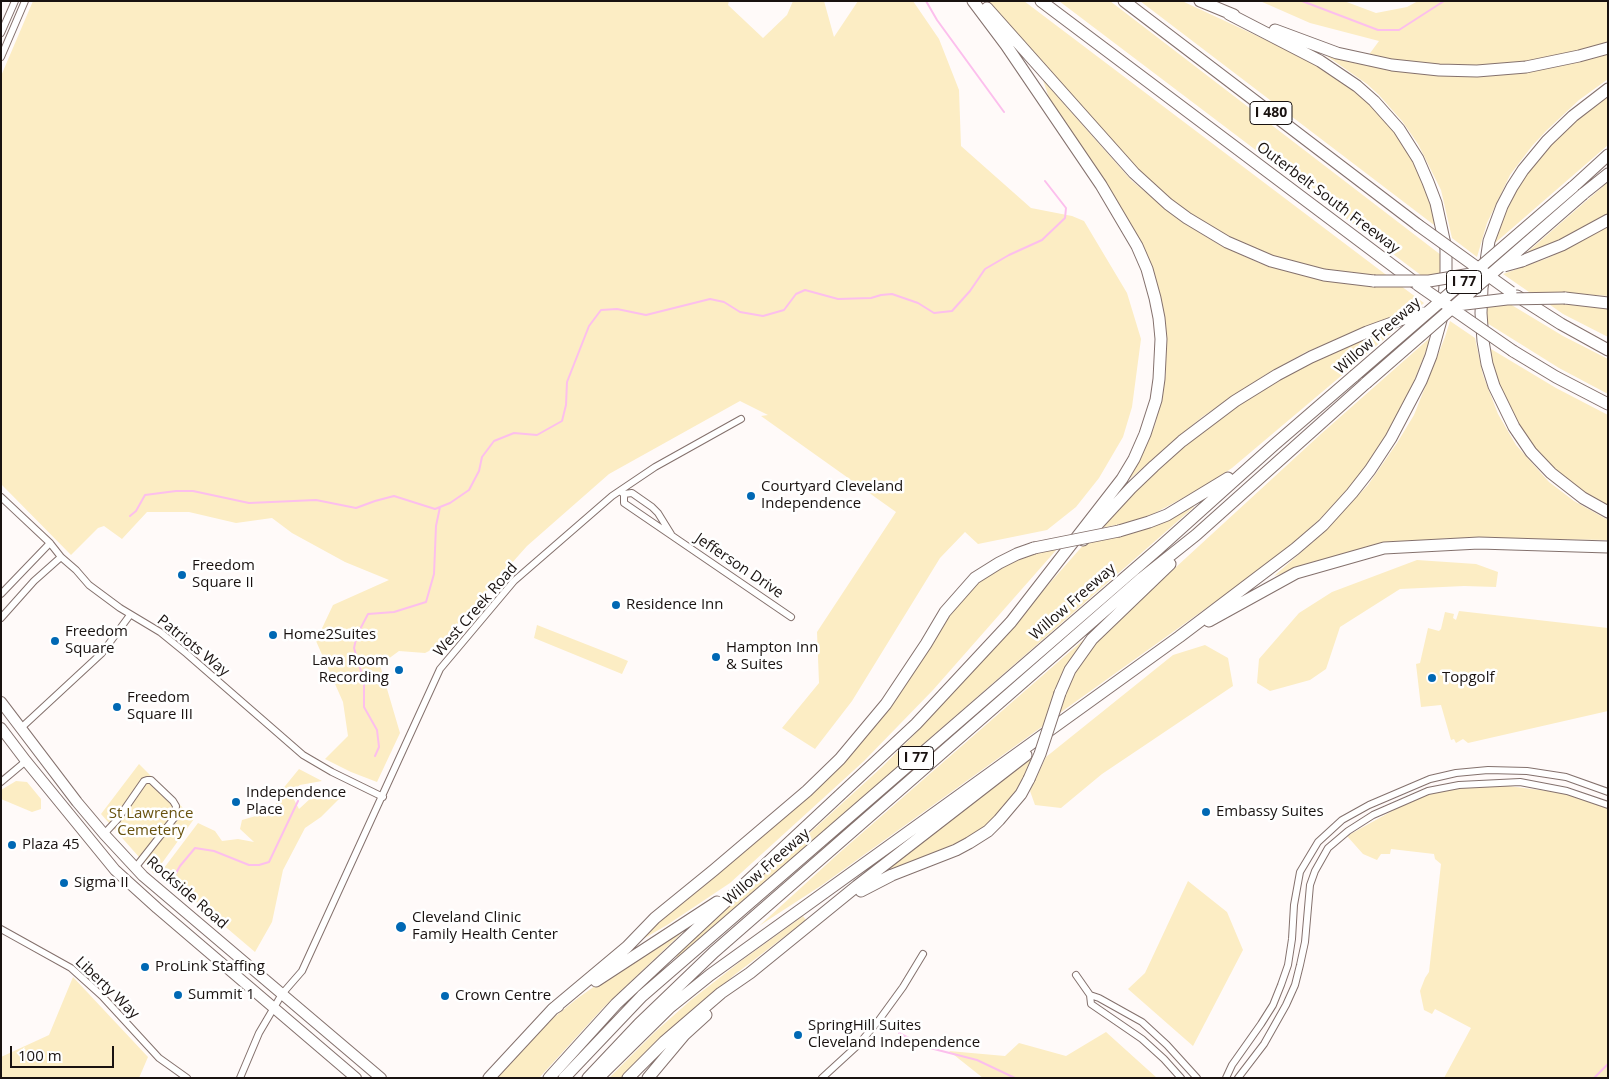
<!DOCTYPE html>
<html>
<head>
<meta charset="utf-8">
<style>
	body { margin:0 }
	#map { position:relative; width:1609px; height:1079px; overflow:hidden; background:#fffaf9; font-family:"Open Sans",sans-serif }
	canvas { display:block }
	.frame { position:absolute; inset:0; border:2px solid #191210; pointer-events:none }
	.scale { position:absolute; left:10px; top:1046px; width:104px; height:22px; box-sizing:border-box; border:2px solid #191210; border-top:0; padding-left:6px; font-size:15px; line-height:18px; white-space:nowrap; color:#191210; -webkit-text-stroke:4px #fff; paint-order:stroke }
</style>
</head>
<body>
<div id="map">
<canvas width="1609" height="1079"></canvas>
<div class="frame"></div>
<div class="scale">100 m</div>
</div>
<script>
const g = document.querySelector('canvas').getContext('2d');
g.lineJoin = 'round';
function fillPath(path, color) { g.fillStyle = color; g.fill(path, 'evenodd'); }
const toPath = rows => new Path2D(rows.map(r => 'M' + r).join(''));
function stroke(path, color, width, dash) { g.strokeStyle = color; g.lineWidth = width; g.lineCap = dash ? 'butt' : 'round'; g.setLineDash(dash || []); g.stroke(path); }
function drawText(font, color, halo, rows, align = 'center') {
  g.font = font + ' "Open Sans",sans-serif'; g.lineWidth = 5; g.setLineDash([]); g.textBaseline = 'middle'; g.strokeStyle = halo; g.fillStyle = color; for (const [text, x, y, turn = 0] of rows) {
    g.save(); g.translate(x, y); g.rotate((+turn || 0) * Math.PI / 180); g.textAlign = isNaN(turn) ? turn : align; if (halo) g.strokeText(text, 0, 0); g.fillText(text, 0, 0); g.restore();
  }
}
fillPath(toPath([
	[33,1,729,1,728,5,763,38,787,15,793,1,824,1,834,37,858,1,913,1,939,39,959,90,961,146,1031,208,1072,216,1084,221,1127,293,1141,339,1132,407,1123,437,1099,478,1076,507,1047,530,978,544,965,532,940,558,852,701,815,749,782,728,819,683,817,632,896,512,761,416,768,415,740,401,609,474,527,546,437,647,425,653,399,651,380,665,400,733,377,782,351,772,325,759,348,736,343,702,316,641,333,605,389,580,345,562,292,533,272,518,236,523,189,512,147,512,122,539,104,526,98,528,71,555,1,484,1,76],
	[987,1,1024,1,1389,277,1343,273,1280,259,1235,242,1196,220,1148,182],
	[1059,1,1110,1,1441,255,1441,275,1422,276],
	[1140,1,1182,1,1296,54,1337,78,1358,93,1384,118,1407,150,1426,187,1438,228],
	[1260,1,1344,1,1376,13,1407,7,1418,1,1608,1,1608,48,1501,70,1365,60,1379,41,1310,23],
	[1608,51,1608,79,1579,100,1547,130,1532,146,1510,175,1487,223,1477,257,1452,238,1441,190,1418,144,1402,121,1379,95,1367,84,1321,52,1442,74],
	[1043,80,1132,181,1182,222,1220,245,1257,262,1289,272,1348,284,1401,286,1424,303,1416,310,1386,319,1306,352,1265,375,1202,417,1125,483,1145,448,1155,425,1161,401,1166,373,1165,320,1158,290,1145,252,1114,196,1049,98],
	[1608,94,1608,145,1495,243,1501,223,1516,191,1532,166,1564,131],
	[1608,182,1608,216,1545,248,1524,255],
	[1608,227,1608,296,1567,293,1529,292,1503,274,1548,258],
	[1546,302,1608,309,1608,337,1563,314],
	[1510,304,1563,336,1608,359,1608,394,1559,368,1487,323,1487,306],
	[1450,321,1475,338,1483,375,1498,414,1516,445,1549,482,1574,501,1608,520,1608,540,1453,538,1390,543,1345,553,1274,576,1322,534,1368,485,1397,443,1414,415,1445,337],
	[1397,325,1396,329,1341,376,1232,468,1205,486,1142,520,1100,528,1132,493,1179,447,1234,405,1279,378,1333,351],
	[1432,336,1410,391,1390,429,1364,470,1332,508,1290,546,1265,566,1057,715,1071,676,1102,635,1322,433],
	[1491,349,1556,388,1608,415,1608,506,1577,488,1547,462,1530,442,1504,398,1495,373,1491,353],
	[1193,504,1194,507,678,959,676,955,882,767,910,739,966,678,1086,542],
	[1058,548,933,690,864,761,730,883,667,925,643,939,666,913,828,776,956,605,983,578,1020,558],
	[1417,560,1476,564,1498,572,1496,587,1464,586,1400,589,1340,627,1326,669,1310,680,1270,691,1257,683,1259,659,1299,613,1332,592],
	[1459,611,1608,628,1608,711,1468,743,1463,739,1456,743,1454,739,1451,740,1441,705,1421,707,1416,664,1420,663,1428,628,1439,631,1441,629,1445,612,1454,614,1453,618,1456,620],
	[537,625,616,656,628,661,622,674,534,638],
	[1097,628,1056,690,1043,726,822,885,759,926,838,854],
	[1205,645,1228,658,1233,686,1102,774,1061,808,1035,805,1030,791,1046,757,1173,655],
	[1033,756,1026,775,1012,799,997,817,976,834,931,856,886,870],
	[139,764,194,819,154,874,101,814],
	[299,769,322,781,300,785,290,792,299,809,312,797,345,793,321,817,305,828,283,870,272,922,255,952,161,872,198,823,215,831,222,841,238,839,254,842,240,829,242,820,273,811,281,791],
	[16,781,27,782,41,799,41,809,32,812,1,799,1,790],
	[1500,785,1572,794,1608,809,1608,1078,1444,1078,1471,1028,1435,1009,1432,1014,1424,1010,1420,991,1425,978,1429,972,1441,864,1435,859,1434,854,1391,849,1390,854,1381,854,1377,860,1363,854,1347,836,1401,806,1431,793,1452,789],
	[1188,881,1227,912,1243,950,1193,1046,1128,989,1145,973],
	[803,916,806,920,733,976,622,1078,609,1078,655,1032,691,1000,741,961],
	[689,926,603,1008,539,1078,497,1078,547,1023,578,998,643,952],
	[73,977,148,1057,139,1078,1,1078,1,1057,49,1035],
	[1106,1032,1157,1078,983,1078,949,1051,1005,1056,1019,1043,1066,1056]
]), '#fcedc4');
stroke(toPath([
	[926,1,937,20,1004,112],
	[1302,1,1378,30,1399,30,1444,1],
	[130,516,136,511,145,495,176,491,193,491,249,503,316,500,356,508,375,501,394,496,435,509,450,503,469,490,479,471,482,457,494,441,514,433,537,435,562,421,566,405,567,382,589,326,601,310,617,309,646,315,710,299,724,302,740,312,763,316,784,310,796,294,805,290,838,299,871,298,881,295,892,294,918,303,934,313,952,311,970,291,985,269,1009,255,1042,240,1065,218,1066,208,1045,181],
	[375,756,379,747,377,730,364,707,364,681,354,648,357,635,368,614,394,612,426,602,434,574,436,526,440,507],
	[176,873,180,866,195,848,214,851,249,865,259,865,269,862,298,801],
	[899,1033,926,1047,977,1060,1015,1078],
	[1594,1078,1608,1064]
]), '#fcbfed', 2);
const street = toPath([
	[1,33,15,1],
	[1,57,25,1],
	[621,492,624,494,632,493,652,507,658,513,671,534],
	[624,494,624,503,791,617],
	[1,497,50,543,61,557,76,570,89,585,120,608,160,632,187,654,303,755,332,772,383,797],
	[1,594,50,543],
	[1,618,34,581,61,557],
	[21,728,102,653,130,615],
	[1,782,26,761],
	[104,834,117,820,144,781,147,780,151,780,173,801,176,806,175,817,135,868],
	[1,929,71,968,102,996,159,1058,187,1078],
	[1076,975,1090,995,1091,1004,1142,1039,1164,1059,1181,1078],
	[1090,995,1099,998,1142,1022,1167,1045,1197,1078],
	[240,1078,259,1033,282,994,302,971,440,669,514,581,612,496,655,467,741,419],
	[822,1078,858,1045,879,1020,903,987,923,954],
	[1226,1078,1232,1065,1261,1024,1273,1005,1281,985,1288,965,1292,939,1294,905,1300,872,1318,842,1342,820,1369,805,1430,779,1456,773,1488,770,1527,771,1566,777,1608,792],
	[1238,1078,1264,1044,1286,1005,1295,985,1300,965,1305,942,1310,885,1315,871,1328,848,1348,831,1373,815,1428,791,1459,785,1520,782,1567,791,1608,805]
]);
const primary = toPath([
	[1,702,77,802,104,834,143,876,381,1078],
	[1,728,26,761,115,870,157,908,356,1078]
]);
const highway = toPath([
	[1041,1,1417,284],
	[1124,1,1418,225],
	[1200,1,1234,15],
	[987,8,1134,173,1168,204,1187,218,1227,242,1271,261,1324,275,1374,281],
	[1275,30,1337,53,1392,65,1439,70,1477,71,1526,67,1579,56,1608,48],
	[1608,89,1573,116,1547,141,1523,170,1512,187,1502,206,1489,241,1482,288,1481,313,1483,341,1487,364,1494,386,1514,427,1531,452,1551,473,1583,498,1608,512],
	[1573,187,1608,155],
	[1583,194,1608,174],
	[1522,261,1562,245,1608,220],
	[1517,296,1561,324,1608,350],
	[1565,298,1608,303],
	[1513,351,1556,377,1608,404],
	[1119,531,1149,522,1167,515,1228,478],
	[1083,540,1131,488,1154,466,1182,441,1235,401,1277,375,1311,357,1367,332,1400,320],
	[1209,621,1296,573,1384,548,1479,543,1608,547],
	[1060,693,1070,670,1092,639,1170,564],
	[861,891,892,875,956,850,969,843,988,831,999,820,1021,794,1029,779],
	[596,981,717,902],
	[553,1009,627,947,655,918,714,870,807,791,840,759,886,704,926,644,945,612,975,578,999,563,1017,554,1034,548],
	[489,1078,553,1009,558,1006],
	[549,1078,616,1004,916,724,1011,622,1122,479,1134,459,1145,434,1156,400,1159,379,1161,339,1159,318,1155,298,1147,269,1137,246,1101,185,1006,45,973,1],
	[564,1078,642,996,1158,549,1274,445,1354,376],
	[588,1078,639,1024,714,952,1142,578,1196,535,1366,383],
	[598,1078,669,1008,710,975,1179,637,1295,549,1323,525,1352,493,1370,470,1391,438,1421,381,1431,356,1443,313,1446,272,1446,249,1436,203,1428,182,1418,159,1399,129,1374,101,1357,86,1320,61,1229,14],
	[628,1078,664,1042,721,993,750,973,857,886,1026,755],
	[648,1078,684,1035,706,1015]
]);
stroke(street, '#84716d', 8);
stroke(primary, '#84716d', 12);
stroke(highway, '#84716d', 13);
stroke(street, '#fff', 6);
stroke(primary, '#fff', 10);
stroke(highway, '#fff', 11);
const highwayBridge = toPath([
	[1418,225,1511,292],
	[1504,266,1522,261],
	[1374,281,1429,281,1471,274],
	[1418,285,1513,351],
	[1457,305,1507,299,1565,298],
	[1400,320,1424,313],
	[1354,376,1573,187],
	[1366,383,1583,194],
	[1034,548,1119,531],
	[1029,779,1040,754,1060,693]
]);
stroke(highwayBridge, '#84716d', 13, []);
stroke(highwayBridge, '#fff', 11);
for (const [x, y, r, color] of [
	[751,496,5,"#0068b4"],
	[182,575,5,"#0068b4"],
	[616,605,5,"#0068b4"],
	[273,635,5,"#0068b4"],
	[55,641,5,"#0068b4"],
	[716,657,5,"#0068b4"],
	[399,670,5,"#0068b4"],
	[1432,678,5,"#0068b4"],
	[117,707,5,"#0068b4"],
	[236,802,5,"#0068b4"],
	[1206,812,5,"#0068b4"],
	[12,845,5,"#0068b4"],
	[64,883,5,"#0068b4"],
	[401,927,6,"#0068b4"],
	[145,967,5,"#0068b4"],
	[178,995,5,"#0068b4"],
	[445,996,5,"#0068b4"],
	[798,1035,5,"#0068b4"]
]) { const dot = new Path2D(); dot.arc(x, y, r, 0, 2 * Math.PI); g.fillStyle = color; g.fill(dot); stroke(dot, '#fff', 2); }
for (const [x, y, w] of [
	[1271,113,42],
	[1464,282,35],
	[916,758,35]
]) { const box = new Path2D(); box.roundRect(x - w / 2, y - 11.5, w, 23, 4); g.fillStyle = '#fff'; g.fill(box); stroke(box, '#191210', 1); }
drawText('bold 14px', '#191210', null, [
	["I 480",1271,113],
	["I 77",1464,282],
	["I 77",916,758]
]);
drawText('15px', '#191210', '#fff', [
	["Outerbelt South Freeway",1328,198,37],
	["Willow Freeway",1378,336,-41],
	["Jefferson Drive",739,566,34],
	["Willow Freeway",1073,602,-41],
	["West Creek Road",476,610,-49],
	["Patriots Way",193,646,39],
	["Willow Freeway",767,867,-41],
	["Rockside Road",187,893,41],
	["Liberty Way",107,988,44]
]);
drawText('15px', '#191210', '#fff', [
	["Courtyard Cleveland",761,487],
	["Independence",761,504],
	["Freedom",192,566],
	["Square II",192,583],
	["Residence Inn",626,605],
	["Freedom",65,632],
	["Square",65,649],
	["Home2Suites",283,635],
	["Hampton Inn",726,648],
	["& Suites",726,665],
	["Lava Room",389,661,"right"],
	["Recording",389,678,"right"],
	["Topgolf",1442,678],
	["Freedom",127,698],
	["Square III",127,715],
	["Independence",246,793],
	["Place",246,810],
	["Embassy Suites",1216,812],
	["Plaza 45",22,845],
	["Sigma II",74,883],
	["Cleveland Clinic",412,918],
	["Family Health Center",412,935],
	["ProLink Staffing",155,967],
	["Summit 1",188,995],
	["Crown Centre",455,996],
	["SpringHill Suites",808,1026],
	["Cleveland Independence",808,1043]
], 'left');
drawText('15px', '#68520e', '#fff', [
	["St Lawrence",151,814],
	["Cemetery",151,831]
]);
</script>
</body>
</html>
